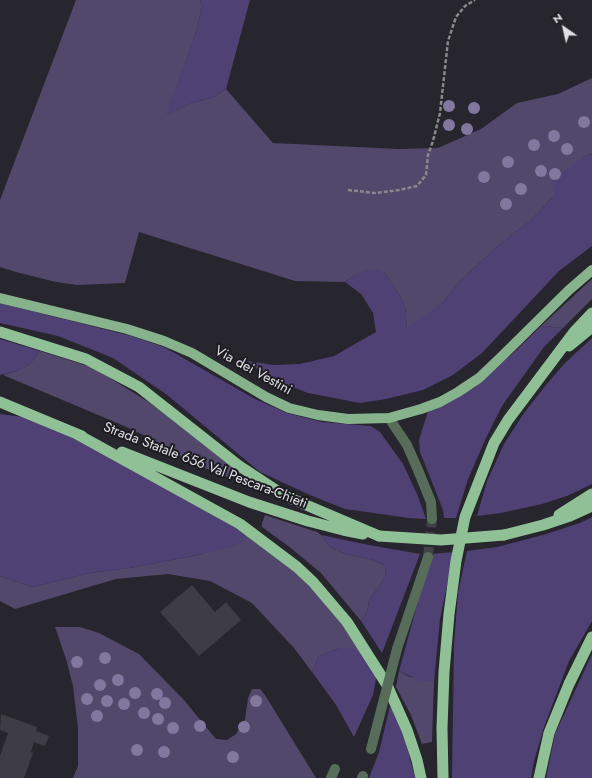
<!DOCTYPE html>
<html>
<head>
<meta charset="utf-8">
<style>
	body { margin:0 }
	#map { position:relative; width:592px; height:778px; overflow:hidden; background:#27252d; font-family:Jost,sans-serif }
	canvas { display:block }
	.north { position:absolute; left:544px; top:8px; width:40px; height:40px; -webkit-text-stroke:3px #1d1c23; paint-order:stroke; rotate:326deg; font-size:11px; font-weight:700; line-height:16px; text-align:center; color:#e0dfe4 }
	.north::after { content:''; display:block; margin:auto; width:14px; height:18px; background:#e0dfe4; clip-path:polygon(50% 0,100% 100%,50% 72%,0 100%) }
</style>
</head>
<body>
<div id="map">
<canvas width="592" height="778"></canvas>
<div class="north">N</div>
</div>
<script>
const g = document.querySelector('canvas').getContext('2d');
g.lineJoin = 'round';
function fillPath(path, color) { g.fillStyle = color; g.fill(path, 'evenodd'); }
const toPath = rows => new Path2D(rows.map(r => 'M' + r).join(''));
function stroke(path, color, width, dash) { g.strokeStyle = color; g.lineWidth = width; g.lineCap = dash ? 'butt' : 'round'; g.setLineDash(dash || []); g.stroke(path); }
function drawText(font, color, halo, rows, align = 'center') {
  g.font = font + ' Jost,sans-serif'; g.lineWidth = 4; g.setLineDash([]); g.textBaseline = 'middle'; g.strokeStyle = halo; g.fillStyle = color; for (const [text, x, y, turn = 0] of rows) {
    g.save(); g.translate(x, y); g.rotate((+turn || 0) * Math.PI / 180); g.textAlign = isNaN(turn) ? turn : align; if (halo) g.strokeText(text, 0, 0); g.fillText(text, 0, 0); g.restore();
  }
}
fillPath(toPath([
	[76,0,200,0,202,6,197,29,167,114,192,103,214,97,226,89,273,143,399,149,438,148,481,129,517,103,558,94,592,78,592,153,583,157,554,196,529,222,500,244,459,282,442,304,407,329,405,306,397,291,384,272,355,275,345,282,295,281,139,232,125,283,77,285,56,282,16,272,0,267,0,200],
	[592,279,592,299,563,328,541,326],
	[40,351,94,368,150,403,240,469,241,473,239,477,234,478,223,476,207,469,186,460,154,440,122,425,3,375,17,371,29,365],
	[265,515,317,532,321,535,330,547,346,554,373,560,386,566,385,577,369,601,367,612,361,621,321,573,287,545,262,527,262,523],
	[239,528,310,584,344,626,362,652,339,648,319,656,312,672,294,648,252,603,210,581,168,574,116,579,15,609,0,601,0,576,33,587,90,573,129,568,203,554],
	[55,627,80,627,99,633,139,654,184,700,216,739,227,740,236,734,245,719,248,698,252,689,260,689,265,695,316,778,73,778,78,766,78,728,73,686,66,659],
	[399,671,410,677,428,681,434,681,432,742,422,744,411,715,396,687]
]), '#52486b');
fillPath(toPath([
	[200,0,250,0,226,89,214,97,192,103,166,115,197,29,202,6],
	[592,153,592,246,559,271,482,353,453,375,423,390,386,399,360,403,308,393,267,377,247,361,274,365,300,364,334,356,376,332,373,313,361,294,345,282,355,275,366,270,375,269,384,272,397,291,405,306,407,328,442,304,459,282,500,244,529,222,554,196,554,179,583,157],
	[0,303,131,336,164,347,255,399,287,413,322,422,371,426,380,432,403,464,417,494,426,519,409,518,345,509,310,495,260,472,166,394,113,358,58,336,0,323],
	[541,326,563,328,544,347,502,406,486,438,468,479,456,518,444,518,443,510,420,452,419,440,428,411,474,388,511,355],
	[592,338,592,484,567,496,542,504,501,513,477,516,487,481,504,444,524,413,546,385,565,363],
	[0,339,40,351,29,365,17,371,0,375],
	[0,414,31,418,75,437,239,528,246,536,242,542,232,547,203,554,129,568,90,573,33,587,0,576],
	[592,517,592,621,569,661,544,727,534,761,531,778,452,778,454,644,458,593,467,551,497,547,543,535,580,523],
	[321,535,369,545,420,554,382,653,361,621,367,612,369,601,385,577,386,566,373,560,346,554,330,547],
	[454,552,440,619,434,681,420,681,399,671,431,554],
	[339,648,351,648,362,652,377,674,373,695,354,737,336,705,312,672,319,656],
	[592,654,592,778,546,778,555,734],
	[390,706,399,722,407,747,415,778,369,778,379,752]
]), '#504175');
fillPath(toPath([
	[192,585,215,612,226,602,241,620,199,656,160,612],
	[1,714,37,727,36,731,49,736,45,746,34,742,31,752,33,753,24,778,0,778,0,756,8,733,0,730]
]), '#3e3c44');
stroke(toPath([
	[428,557,432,519]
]), '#434148', 10, [10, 5]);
stroke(toPath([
	[348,190,375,193,399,190,417,186,426,175,428,155,433,141,440,113,448,41,456,17,465,6,475,0]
]), '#89888e', 2.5, [4, 2]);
stroke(toPath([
	[331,778,335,769]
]), '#576d5a', 10);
stroke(toPath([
	[389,418,407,445,418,470,431,502,432,519],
	[397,649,428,557],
	[362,778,363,776]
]), '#576d5a', 10);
stroke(toPath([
	[0,298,127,329,164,341,192,353,266,397,289,408,318,415,348,419,389,418,421,409,440,402,458,392,479,378,500,358,569,290,592,270]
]), '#86b38c', 10);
stroke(toPath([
	[0,332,86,359,139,387,238,465,285,496,379,536],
	[569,346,592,327],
	[0,402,82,436],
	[75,433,240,524,297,567,313,582,347,622,387,685,407,730,417,760,421,778],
	[122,452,249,502,308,521,343,530,363,534],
	[559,515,592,494],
	[504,535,543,525,570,516,592,506],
	[443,778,442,728,444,672,449,614,456,561,465,517,494,443,508,420,574,332,592,313],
	[539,778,549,733,569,684,592,637]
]), '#90c196', 11);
stroke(toPath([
	[371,749,397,649]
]), '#576d5a', 10);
stroke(toPath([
	[379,536,441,540,504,535]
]), '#90c196', 11);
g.fillStyle = '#82789f';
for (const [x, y] of [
	[449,106],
	[474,108],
	[584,122],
	[449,125],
	[467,129],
	[554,136],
	[534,145],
	[567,149],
	[508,162],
	[541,171],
	[555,174],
	[484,177],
	[521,189],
	[506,204],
	[105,658],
	[77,662],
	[118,680],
	[100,685],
	[135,693],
	[157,694],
	[87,699],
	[107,701],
	[256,701],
	[165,703],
	[124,704],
	[144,713],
	[97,716],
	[158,719],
	[200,726],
	[244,727],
	[173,728],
	[137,750],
	[164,752],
	[233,757]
]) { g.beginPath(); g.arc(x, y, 6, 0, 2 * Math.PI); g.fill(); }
drawText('14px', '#e0dfe4', '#1d1c23', [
	["Via dei Vestini",253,371,29],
	["Strada Statale 656 Val Pescara-Chieti",205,466,21]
]);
</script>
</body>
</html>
